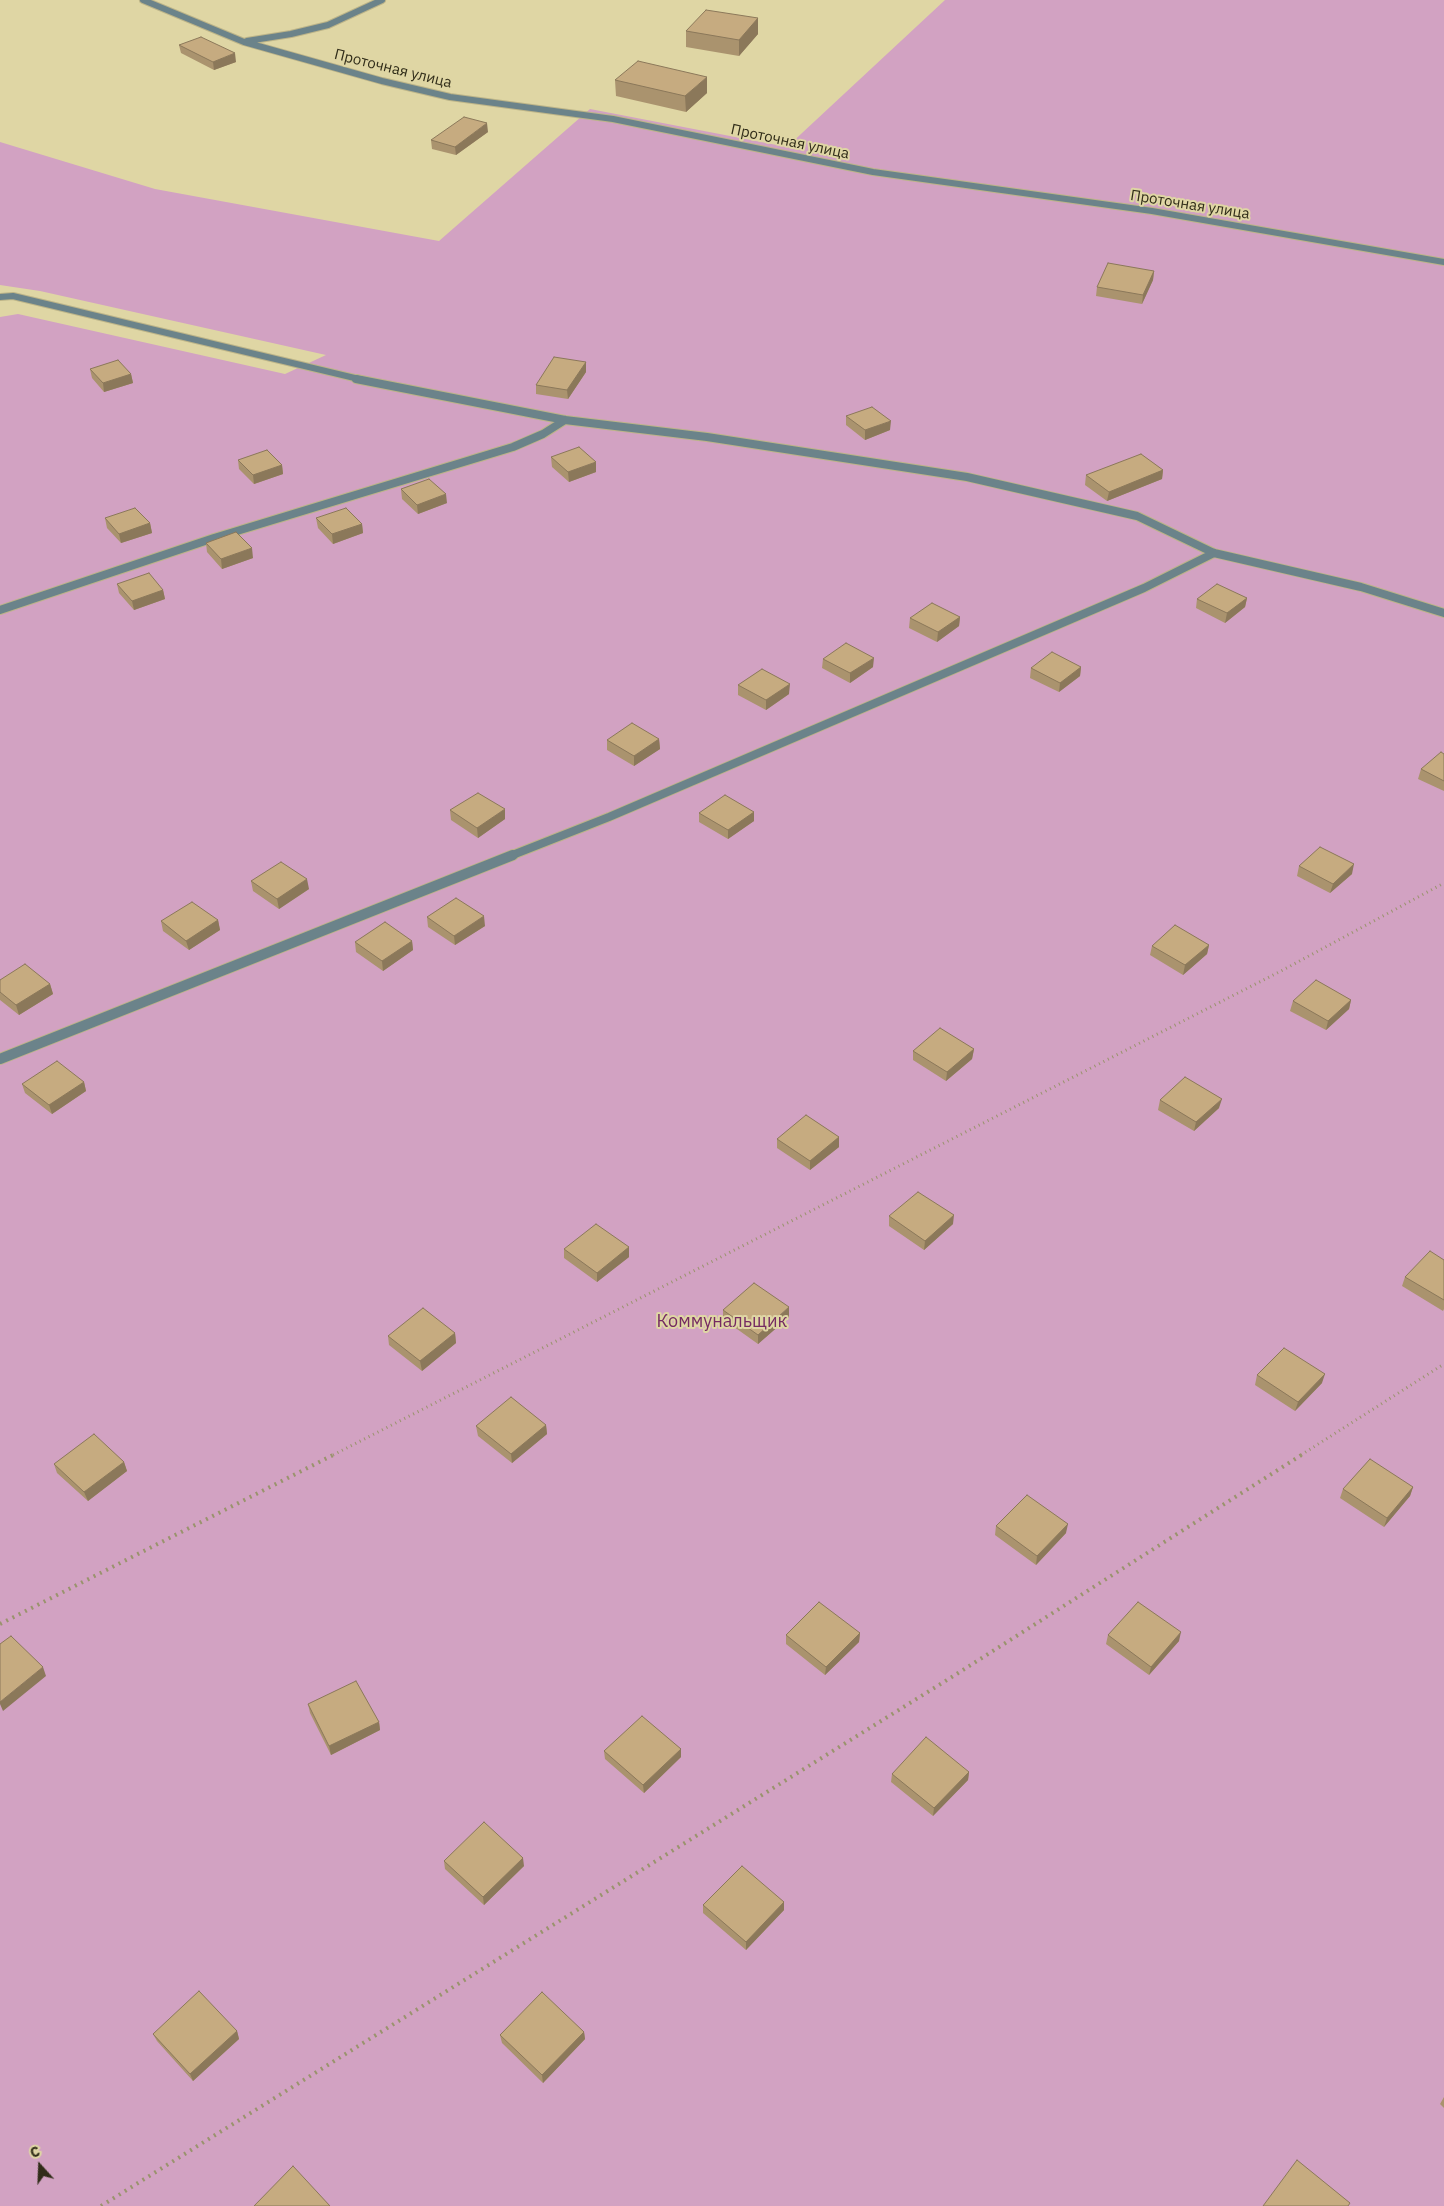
<!DOCTYPE html>
<html>
<head>
<meta charset="utf-8">
<style>
	body { margin:0 }
	#map { position:relative; width:1444px; height:2206px; overflow:hidden; background:#dfd6a4; font-family:"IBM Plex Sans",sans-serif }
	canvas { display:block }
	.north { position:absolute; left:15px; top:2141px; width:50px; height:50px; -webkit-text-stroke:4px #dfd6a4; paint-order:stroke; rotate:340deg; font-size:14px; font-weight:700; line-height:20px; text-align:center; color:#312d19 }
	.north::after { content:''; display:block; margin:auto; width:18px; height:22px; background:#312d19; clip-path:polygon(50% 0,100% 100%,50% 72%,0 100%) }
</style>
</head>
<body>
<div id="map">
<canvas width="1444" height="2206"></canvas>
<div class="north">С</div>
</div>
<script>
const g = document.querySelector('canvas').getContext('2d');
g.lineJoin = 'round';
function fillPath(path, color) { g.fillStyle = color; g.fill(path, 'evenodd'); }
const toPath = rows => new Path2D(rows.map(r => 'M' + r).join(''));
function stroke(path, color, width, dash) { g.strokeStyle = color; g.lineWidth = width; g.lineCap = dash ? 'butt' : 'round'; g.setLineDash(dash || []); g.stroke(path); }
function drawText(font, color, halo, rows, align = 'center') {
  g.font = font + ' "IBM Plex Sans",sans-serif'; g.lineWidth = 4; g.setLineDash([]); g.textBaseline = 'middle'; g.strokeStyle = halo; g.fillStyle = color; for (const [text, x, y, turn = 0] of rows) {
    g.save(); g.translate(x, y); g.rotate((+turn || 0) * Math.PI / 180); g.textAlign = isNaN(turn) ? turn : align; if (halo) g.strokeText(text, 0, 0); g.fillText(text, 0, 0); g.restore();
  }
}
fillPath(toPath([
	[945,0,1444,0,1444,2206,0,2206,0,317,18,314,285,374,326,355,40,291,0,285,0,142,155,189,439,241,590,109,787,147]
]), '#d2a2c2');
const minorFar2 = toPath([
	[143,0,244,42,382,81,450,97,613,119,873,172,1152,211,1444,262],
	[247,41,291,34,328,25,382,0],
	[0,297,13,296,363,380]
]);
const minorFar1 = toPath([
	[356,379,565,420,707,437,967,477,1137,516,1214,553,1361,587,1444,613],
	[0,610,214,538,513,447,543,434,565,420],
	[510,856,609,817,1144,588,1214,553]
]);
const minor = toPath([
	[0,1059,513,855]
]);
stroke(minorFar2, '#bcb488', 8);
stroke(minorFar1, '#bcb488', 10);
stroke(minor, '#bcb488', 12);
stroke(toPath([
	[333,1455,1281,971,1444,883],
	[1301,1455,1444,1364]
]), '#9a936d', 3, [1, 4]);
stroke(toPath([
	[0,1624,335,1454],
	[101,2206,955,1675,1303,1454]
]), '#9a936d', 4, [2, 5]);
stroke(minorFar2, '#6b838a', 6);
stroke(minorFar1, '#6b838a', 8);
stroke(minor, '#6b838a', 10);
fillPath(toPath([
	[758,18,758,34,739,56,686,47,686,31],
	[179,45,236,62,214,70,181,53],
	[615,80,707,93,686,112,616,96],
	[488,132,456,155,432,149,431,140],
	[1154,271,1153,280,1142,304,1096,296,1097,287],
	[586,362,586,372,568,399,536,394,536,385],
	[90,369,131,374,133,383,104,392,92,378],
	[846,416,890,430,865,440,846,425],
	[551,457,596,472,569,482,552,467],
	[238,460,282,465,283,474,254,484,239,469],
	[1163,470,1162,479,1107,501,1085,485,1086,475],
	[401,489,447,503,418,514,402,499],
	[105,518,150,523,152,533,121,543,107,528],
	[316,518,362,524,363,533,333,544,318,528],
	[206,543,253,558,222,569,207,552],
	[117,584,163,590,165,599,134,610,119,593],
	[1247,598,1245,607,1225,623,1196,608,1197,599],
	[960,617,959,626,937,642,909,628,910,618],
	[823,659,873,667,850,683,822,668],
	[1081,667,1080,676,1059,692,1030,678,1031,668],
	[738,685,789,694,766,710,738,695],
	[659,739,660,749,634,766,607,750,607,740],
	[1444,754,1444,791,1418,779,1421,769],
	[450,810,505,819,478,838,451,820],
	[754,812,754,821,728,839,699,822,699,813],
	[1299,866,1352,874,1330,893,1297,876],
	[251,881,309,889,279,909,253,891],
	[427,917,485,926,455,945,428,927],
	[218,920,220,930,189,950,163,931,161,921],
	[412,941,413,950,383,971,356,952,355,942],
	[1209,945,1207,954,1183,975,1150,955,1152,946],
	[0,980,50,984,53,994,19,1015,0,1000],
	[1351,1000,1349,1009,1326,1030,1290,1011,1293,1001],
	[974,1049,972,1059,946,1081,913,1060,913,1051],
	[84,1082,86,1091,52,1114,25,1093,22,1084],
	[1160,1100,1219,1108,1194,1131,1158,1110],
	[839,1137,839,1147,810,1170,777,1148,777,1139],
	[889,1216,953,1224,924,1250,889,1226],
	[629,1247,629,1257,597,1282,564,1258,564,1249],
	[1444,1260,1444,1309,1443,1311,1402,1286,1405,1277],
	[723,1310,789,1317,758,1344,723,1319],
	[455,1333,456,1343,422,1371,389,1345,388,1336],
	[1257,1375,1322,1383,1295,1411,1255,1385],
	[546,1425,547,1434,512,1463,478,1436,476,1426],
	[124,1462,127,1471,88,1501,57,1473,54,1464],
	[1413,1487,1410,1496,1384,1527,1340,1498,1343,1489],
	[996,1526,1066,1533,1036,1565,995,1535],
	[860,1633,859,1642,825,1675,786,1644,786,1635],
	[1108,1635,1179,1641,1149,1675,1106,1644],
	[308,1704,379,1722,380,1730,331,1755,310,1713],
	[681,1749,681,1757,644,1793,605,1759,604,1751],
	[969,1772,968,1780,933,1816,891,1782,892,1774],
	[444,1861,524,1866,484,1905,445,1869],
	[703,1905,784,1910,746,1950,703,1913],
	[237,2031,239,2039,193,2081,157,2041,153,2034],
	[584,2032,585,2039,543,2083,502,2043,500,2035],
	[1444,2097,1444,2108,1440,2104]
]), '#aa936e');
fillPath(toPath([
	[758,18,758,34,739,56,739,40],
	[235,53,236,62,214,70,213,62],
	[707,77,707,93,686,112,685,96],
	[487,123,488,132,456,155,455,147],
	[1154,271,1153,280,1142,304,1143,295],
	[586,362,586,372,568,399,567,390],
	[131,374,133,383,104,392,103,383],
	[891,421,890,430,865,440,865,430],
	[596,462,596,472,569,482,568,472],
	[282,465,283,474,254,484,253,475],
	[1163,470,1162,479,1107,501,1109,492],
	[446,494,447,503,418,514,417,505],
	[150,523,152,533,121,543,119,534],
	[362,524,363,533,333,544,332,534],
	[252,548,253,558,222,569,221,559],
	[163,590,165,599,134,610,132,601],
	[1247,598,1245,607,1225,623,1227,613],
	[960,617,959,626,937,642,938,632],
	[874,658,873,667,850,683,850,673],
	[1081,667,1080,676,1059,692,1060,683],
	[790,684,789,694,766,710,766,700],
	[659,739,660,749,634,766,634,756],
	[505,809,505,819,478,838,477,828],
	[754,812,754,821,728,839,728,830],
	[1354,864,1352,874,1330,893,1333,884],
	[307,879,309,889,279,909,277,899],
	[484,916,485,926,455,945,454,936],
	[218,920,220,930,189,950,186,941],
	[412,941,413,950,383,971,382,961],
	[1209,945,1207,954,1183,975,1185,965],
	[50,984,53,994,19,1015,16,1005],
	[1351,1000,1349,1009,1326,1030,1328,1021],
	[974,1049,972,1059,946,1081,947,1072],
	[84,1082,86,1091,52,1114,49,1105],
	[1222,1099,1219,1108,1194,1131,1196,1122],
	[839,1137,839,1147,810,1170,810,1161],
	[954,1215,953,1224,924,1250,925,1241],
	[629,1247,629,1257,597,1282,597,1273],
	[789,1307,789,1317,758,1344,758,1335],
	[455,1333,456,1343,422,1371,420,1361],
	[1325,1374,1322,1383,1295,1411,1298,1402],
	[546,1425,547,1434,512,1463,511,1454],
	[124,1462,127,1471,88,1501,84,1492],
	[1413,1487,1410,1496,1384,1527,1387,1518],
	[1068,1524,1066,1533,1036,1565,1037,1556],
	[1181,1632,1179,1641,1149,1675,1151,1667],
	[860,1633,859,1642,825,1675,826,1667],
	[43,1667,46,1676,3,1711,0,1704,0,1702],
	[379,1722,380,1730,331,1755,329,1746],
	[681,1749,681,1757,644,1793,643,1785],
	[969,1772,968,1780,933,1816,934,1808],
	[523,1858,524,1866,484,1905,483,1897],
	[784,1902,784,1910,746,1950,746,1942],
	[237,2031,239,2039,193,2081,190,2074],
	[584,2032,585,2039,543,2083,542,2075]
]), '#8b785a');
const building = toPath([
	[706,10,758,18,739,40,686,31,706,10],
	[201,37,235,53,213,62,179,45,201,37],
	[638,61,707,77,685,96,615,80,638,61],
	[464,117,487,123,455,147,431,140,464,117],
	[1108,263,1154,271,1143,295,1097,287,1108,263],
	[554,357,586,362,567,390,536,385,554,357],
	[118,360,131,374,103,383,90,369,118,360],
	[872,407,891,421,865,430,846,416,872,407],
	[579,447,596,462,568,472,551,457,579,447],
	[267,450,282,465,253,475,238,460,267,450],
	[1141,454,1163,470,1109,492,1086,475,1141,454],
	[429,479,446,494,417,505,401,489,429,479],
	[135,508,150,523,119,534,105,518,135,508],
	[346,508,362,524,332,534,316,518,346,508],
	[236,532,252,548,221,559,206,543,236,532],
	[149,573,163,590,132,601,117,584,149,573],
	[1217,584,1247,598,1227,613,1197,599,1217,584],
	[932,603,960,617,938,632,910,618,932,603],
	[846,643,874,658,850,673,823,659,846,643],
	[1052,652,1081,667,1060,683,1031,668,1052,652],
	[762,669,790,684,766,700,738,685,762,669],
	[632,723,659,739,634,756,607,740,632,723],
	[1441,752,1444,754,1444,781,1421,769,1441,752],
	[478,793,505,809,477,828,450,810,478,793],
	[725,795,754,812,728,830,699,813,725,795],
	[1320,847,1354,864,1333,884,1299,866,1320,847],
	[281,862,307,879,277,899,251,881,281,862],
	[456,898,484,916,454,936,427,917,456,898],
	[192,902,218,920,186,941,161,921,192,902],
	[385,922,412,941,382,961,355,942,385,922],
	[1175,925,1209,945,1185,965,1152,946,1175,925],
	[25,964,50,984,16,1005,0,992,0,980,25,964],
	[1316,980,1351,1000,1328,1021,1293,1001,1316,980],
	[940,1028,974,1049,947,1072,913,1051,940,1028],
	[57,1061,84,1082,49,1105,22,1084,57,1061],
	[1185,1077,1222,1099,1196,1122,1160,1100,1185,1077],
	[806,1115,839,1137,810,1161,777,1139,806,1115],
	[918,1192,954,1215,925,1241,889,1216,918,1192],
	[596,1224,629,1247,597,1273,564,1249,596,1224],
	[1430,1251,1444,1260,1444,1300,1405,1277,1430,1251],
	[754,1283,789,1307,758,1335,723,1310,754,1283],
	[423,1308,455,1333,420,1361,388,1336,423,1308],
	[1284,1348,1325,1374,1298,1402,1257,1375,1284,1348],
	[511,1397,546,1425,511,1454,476,1426,511,1397],
	[94,1434,124,1462,84,1492,54,1464,94,1434],
	[1370,1459,1413,1487,1387,1518,1343,1489,1370,1459],
	[1027,1495,1068,1524,1037,1556,996,1526,1027,1495],
	[819,1602,860,1633,826,1667,786,1635,819,1602],
	[1138,1602,1181,1632,1151,1667,1108,1635,1138,1602],
	[11,1636,43,1667,0,1702,0,1644,11,1636],
	[356,1681,379,1722,329,1746,308,1704,356,1681],
	[642,1716,681,1749,643,1785,604,1751,642,1716],
	[926,1737,969,1772,934,1808,892,1774,926,1737],
	[484,1822,523,1858,483,1897,444,1861,484,1822],
	[742,1866,784,1902,746,1942,703,1905,742,1866],
	[199,1991,237,2031,190,2074,153,2034,199,1991],
	[542,1992,584,2032,542,2075,500,2035,542,1992],
	[1297,2160,1350,2203,1348,2206,1263,2206,1297,2160],
	[293,2166,330,2206,254,2206,293,2166]
]);
fillPath(building, '#c6ab80');
stroke(building, '#8b785a', 1);
drawText('15px', '#312d19', '#dfd6a4', [
	["Проточная улица",393,69,14],
	["Проточная улица",790,142,12],
	["Проточная улица",1190,205,9]
]);
drawText('18px', '#752b62', '#dfd6a4', [
	["Коммунальщик",722,1322]
]);
</script>
</body>
</html>
